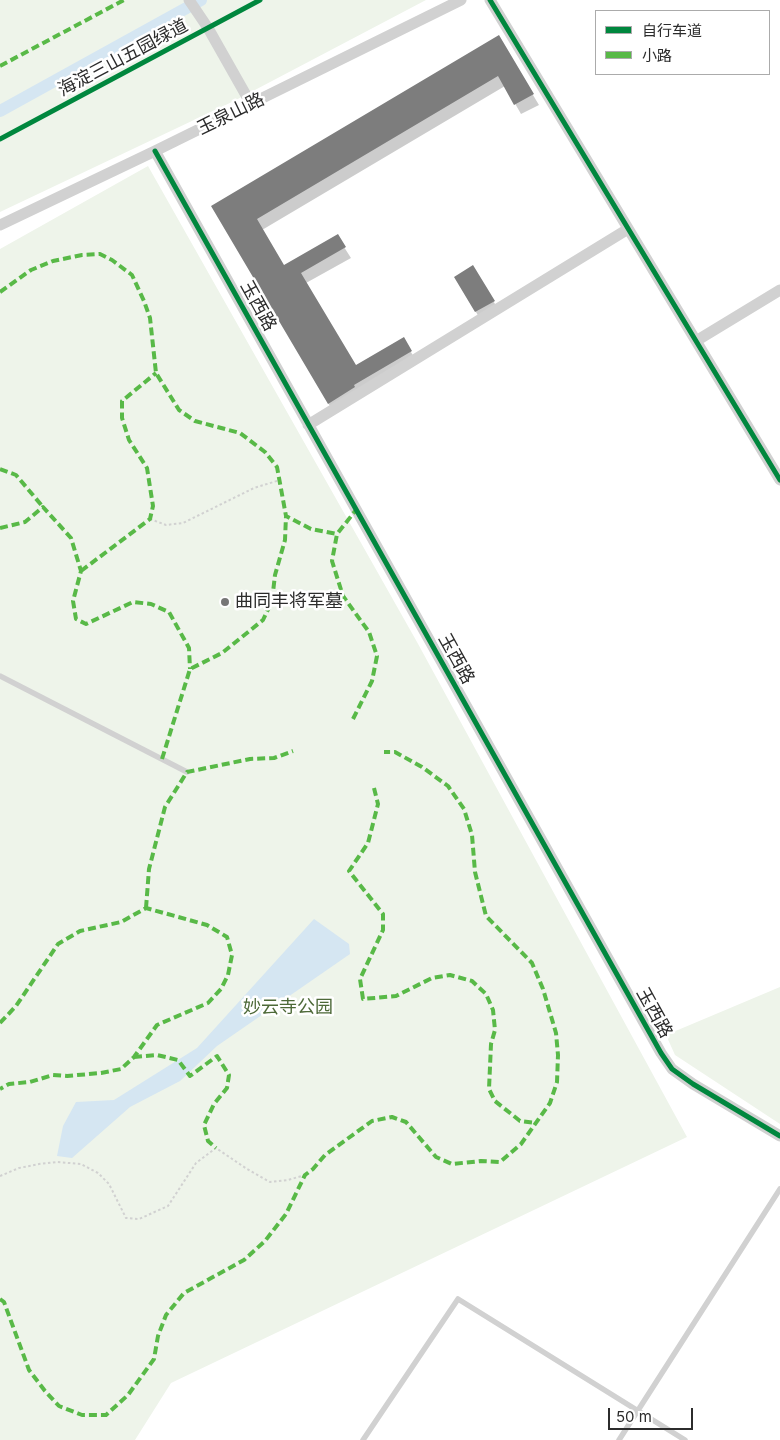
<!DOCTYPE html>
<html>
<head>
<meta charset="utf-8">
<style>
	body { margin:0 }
	#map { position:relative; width:780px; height:1440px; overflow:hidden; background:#fff; font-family:Inter,"Noto Sans SC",sans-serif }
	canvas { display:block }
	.legend { position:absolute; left:595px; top:10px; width:175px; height:65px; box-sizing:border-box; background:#fff; border:1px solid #ababab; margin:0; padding:6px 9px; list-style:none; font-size:15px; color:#2c2c2c }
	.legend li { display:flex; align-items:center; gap:10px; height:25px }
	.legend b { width:25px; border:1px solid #ababab }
	.scale { position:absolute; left:608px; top:1408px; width:85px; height:22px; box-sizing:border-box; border:2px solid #2c2c2c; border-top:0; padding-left:6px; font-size:15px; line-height:18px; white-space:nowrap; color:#2c2c2c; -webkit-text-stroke:4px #fff; paint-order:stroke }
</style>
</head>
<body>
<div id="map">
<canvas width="780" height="1440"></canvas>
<ul class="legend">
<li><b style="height:6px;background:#00873e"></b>自行车道</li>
<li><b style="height:6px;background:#58b947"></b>小路</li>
</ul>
<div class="scale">50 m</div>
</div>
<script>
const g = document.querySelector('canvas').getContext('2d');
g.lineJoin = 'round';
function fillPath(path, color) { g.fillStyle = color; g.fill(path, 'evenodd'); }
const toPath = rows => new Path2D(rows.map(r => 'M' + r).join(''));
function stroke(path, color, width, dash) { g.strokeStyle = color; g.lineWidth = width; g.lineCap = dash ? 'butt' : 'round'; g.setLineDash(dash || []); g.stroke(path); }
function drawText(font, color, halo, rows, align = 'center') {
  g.font = font + ' Inter,"Noto Sans SC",sans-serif'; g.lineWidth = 5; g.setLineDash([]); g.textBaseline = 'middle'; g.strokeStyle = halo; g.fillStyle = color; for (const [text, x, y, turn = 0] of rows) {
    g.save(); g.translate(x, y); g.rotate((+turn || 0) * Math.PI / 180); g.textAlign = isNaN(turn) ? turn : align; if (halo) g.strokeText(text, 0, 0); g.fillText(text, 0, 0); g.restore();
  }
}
fillPath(toPath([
	[0,0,426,0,234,101,0,212],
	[148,166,417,642,687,1137,171,1383,135,1440,0,1440,0,249],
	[780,987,780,1124,675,1055,666,1035]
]), '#eef4ea');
fillPath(toPath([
	[314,919,349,944,350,954,217,1046,180,1081,130,1107,72,1158,57,1156,63,1126,76,1102,114,1100,197,1048]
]), '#d5e6f2');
fillPath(toPath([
	[498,37,539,105,521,114,505,86,262,230,283,267,337,236,351,258,306,283,356,367,403,339,417,362,334,413,213,207],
	[473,267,498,309,480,319,456,277]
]), '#0003');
stroke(toPath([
	[0,111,201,0]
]), '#d5e6f2', 12);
fillPath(toPath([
	[499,35,534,94,514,105,498,76,257,219,284,265,338,234,346,247,301,273,356,365,404,337,412,351,354,385,355,387,328,404,211,206],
	[473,265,495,301,475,312,454,277]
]), '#7d7d7d');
stroke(toPath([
	[150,519,166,525,183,523,254,488,280,480],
	[0,1176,19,1168,39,1164,57,1162,81,1164,98,1173,109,1184,126,1218,139,1219,168,1206,196,1163,216,1148,247,1169,270,1182,288,1180,305,1175]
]), '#d1d1d1', 2, [2.5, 2.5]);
stroke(toPath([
	[0,676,187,772],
	[363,1440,458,1299,685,1440],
	[619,1440,780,1189]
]), '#d1d1d1', 5.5);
stroke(toPath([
	[189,0,208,28,251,104],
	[490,0,780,480],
	[155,151,661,1053,672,1069,693,1084,780,1136],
	[0,225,155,151,461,0],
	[696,341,780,290],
	[308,425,628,229]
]), '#d1d1d1', 11);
stroke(toPath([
	[0,66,124,0],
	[0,292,31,270,53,261,82,255,100,254,112,260,132,275,144,301,150,318,156,373,179,410,195,421,240,433,265,452,277,467,286,516,311,529,337,534],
	[0,469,16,475,43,507],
	[0,528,25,522,43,507,71,538,81,571,73,601,76,619,86,624,133,602,151,604,169,612,189,648,190,669],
	[81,571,150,519,153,506,147,468,129,440,122,418,122,401,156,373],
	[353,719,372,681,377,656,369,632,343,596,332,561,337,534,356,510],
	[162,759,190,669,222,653,263,620,272,601,275,575,285,540,286,516],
	[374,788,378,804,368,843,349,871,383,914,383,930,360,979,363,999,396,996,432,978,450,975,472,981,486,994,493,1010,495,1030,491,1044,489,1089,495,1101,520,1121,535,1123],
	[146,908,149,869,165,807,187,772,250,759,274,758,293,751],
	[0,1023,16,1006,58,944,80,931,121,922,146,908,207,925,227,937,232,955,228,975,221,989,208,1003,157,1025,134,1057,121,1069,101,1073,67,1076,53,1075,30,1082,9,1084,0,1089],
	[134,1057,157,1055,178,1060,190,1076,217,1056,229,1075,227,1088,214,1104,204,1125,208,1141,216,1148],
	[0,1299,4,1302,29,1370,45,1391,59,1406,82,1415,106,1415,128,1395,154,1359,158,1336,166,1315,184,1293,244,1260,265,1241,286,1214,305,1175,313,1169,325,1155,372,1121,392,1117,406,1122,436,1157,452,1164,481,1161,500,1162,521,1144,550,1103,557,1082,558,1055,556,1033,543,989,532,963,486,916,475,872,472,835,464,809,448,786,422,767,395,752,384,752]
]), '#58b947', 4, [8, 4]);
stroke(toPath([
	[490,0,780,480],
	[0,139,260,0],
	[155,151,661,1053,672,1069,693,1084,780,1136]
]), '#00873e', 5);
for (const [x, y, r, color] of [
	[225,602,5,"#767676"]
]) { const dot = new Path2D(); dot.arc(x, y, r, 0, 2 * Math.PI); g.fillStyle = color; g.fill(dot); stroke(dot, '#fff', 2); }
drawText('18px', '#2c2c2c', '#fff', [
	["海淀三山五园绿道",123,58,-28],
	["玉泉山路",231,114,-26],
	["玉西路",258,306,61],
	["玉西路",456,659,61],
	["玉西路",654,1013,61]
]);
drawText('18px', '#2c2c2c', '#fff', [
	["曲同丰将军墓",235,602]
], 'left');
drawText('18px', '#4d6938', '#fff', [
	["妙云寺公园",288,1008]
]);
</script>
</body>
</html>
